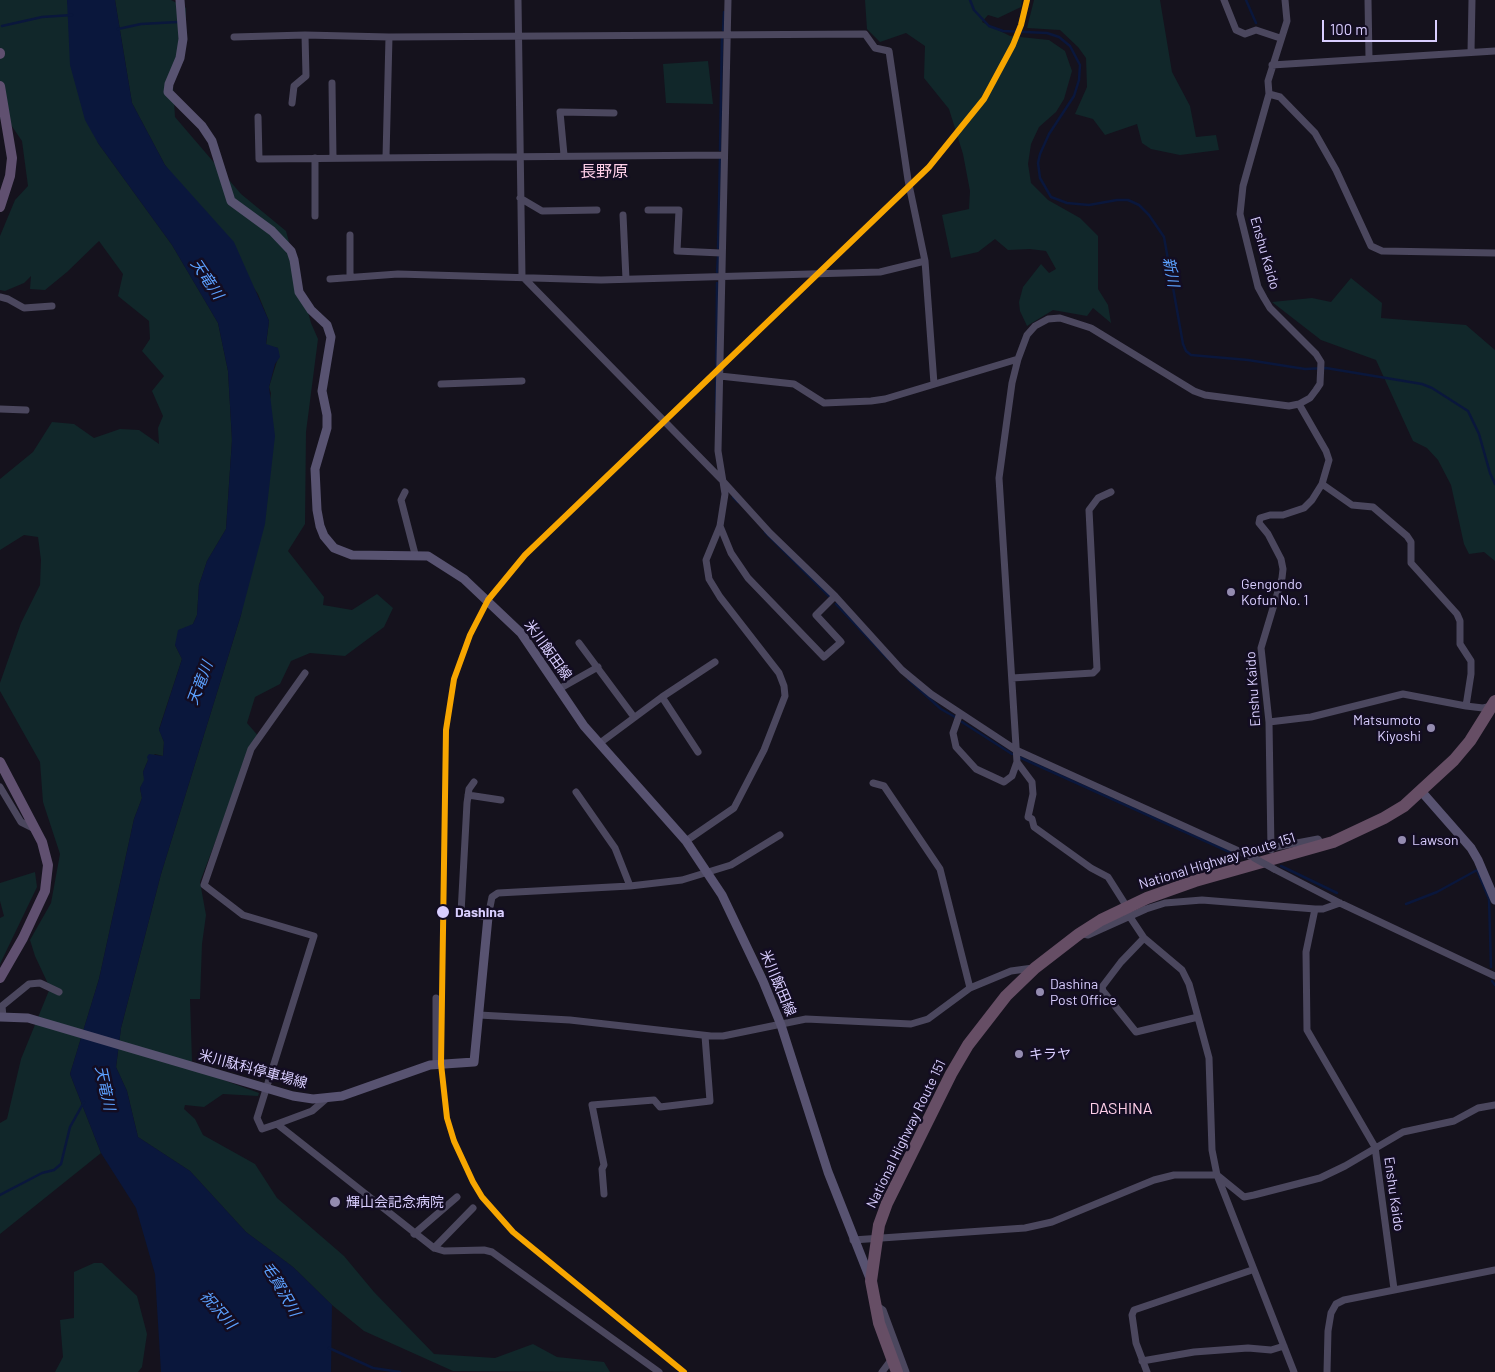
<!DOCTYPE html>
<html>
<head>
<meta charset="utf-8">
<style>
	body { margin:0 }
	#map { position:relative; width:1495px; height:1372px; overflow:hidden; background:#15121d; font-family:Barlow,sans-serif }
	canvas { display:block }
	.scale { position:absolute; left:1322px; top:20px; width:115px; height:22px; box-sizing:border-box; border:2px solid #d9ceff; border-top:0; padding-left:6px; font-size:15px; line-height:18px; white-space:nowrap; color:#d9ceff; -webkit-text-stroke:4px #130d22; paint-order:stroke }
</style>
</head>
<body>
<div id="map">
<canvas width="1495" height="1372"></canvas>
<div class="scale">100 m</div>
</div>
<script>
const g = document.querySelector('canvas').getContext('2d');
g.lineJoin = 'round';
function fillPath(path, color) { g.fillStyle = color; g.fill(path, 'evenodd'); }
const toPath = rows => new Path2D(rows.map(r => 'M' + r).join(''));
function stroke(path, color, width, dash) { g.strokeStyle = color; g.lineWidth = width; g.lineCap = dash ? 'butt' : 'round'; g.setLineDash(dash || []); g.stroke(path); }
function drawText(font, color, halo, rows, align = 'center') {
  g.font = font + ' Barlow,"Noto Sans JP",sans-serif'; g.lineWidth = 5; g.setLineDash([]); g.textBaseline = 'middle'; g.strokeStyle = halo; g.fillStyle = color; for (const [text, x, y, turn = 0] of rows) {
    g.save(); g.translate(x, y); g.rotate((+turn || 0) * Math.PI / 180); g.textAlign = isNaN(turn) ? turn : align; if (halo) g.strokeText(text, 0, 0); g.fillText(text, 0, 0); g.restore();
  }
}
fillPath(toPath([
	[0,0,67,0,98,143,172,245,218,323,228,371,232,440,226,529,207,561,199,585,197,615,193,624,175,645,182,659,159,729,164,742,163,756,155,754,148,760,143,772,145,780,140,788,142,798,134,819,99,979,70,1074,101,1153,0,1234,0,1123,7,1119,21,1059,50,988,35,956,30,940,51,903,60,854,43,802,40,762,0,691,0,683,21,623,40,585,41,560,38,537,24,535,0,550,0,479,33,452,52,422,74,424,94,438,120,429,139,430,159,444,158,428,163,416,152,391,164,376,142,351,150,339,149,321,118,296,123,274,99,241,67,272,45,290,30,289,31,276,24,283,5,291,0,290,0,236,15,200,28,186,22,141,11,125,0,119],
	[115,0,171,0,186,8,186,42,172,70,175,117,241,194,286,231,311,323,318,339,306,432,305,524,288,551,324,597,323,605,352,610,377,594,393,608,384,627,345,656,310,653,291,661,280,684,255,697,247,723,260,738,250,750,200,882,206,915,202,944,200,999,190,999,192,1061,188,1067,259,1093,258,1096,223,1094,204,1107,185,1105,184,1109,195,1119,203,1135,255,1164,277,1198,344,1256,374,1292,434,1354,495,1358,533,1344,557,1357,604,1362,610,1372,453,1371,364,1331,332,1305,293,1267,246,1232,190,1171,138,1137,127,1091,116,1067,121,1028,161,874,241,615,271,393,269,387,278,358,278,348,266,345,269,321,258,294,165,165,132,103],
	[865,0,1022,0,1021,7,998,18,988,15,982,22,1010,36,1049,40,1065,51,1072,71,1064,99,1056,112,1039,127,1031,144,1028,164,1031,183,1048,200,1080,218,1098,236,1098,289,1108,305,1111,323,1093,308,1087,316,1053,310,1027,326,1020,311,1019,302,1023,287,1041,264,1049,273,1056,269,1046,251,1030,249,1008,250,995,239,978,252,951,258,942,215,969,209,970,191,963,154,949,109,924,78,925,46,906,33,880,42,867,29],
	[1034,0,1160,0,1172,72,1190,106,1196,137,1216,135,1219,150,1180,155,1151,149,1142,143,1137,124,1105,135,1093,119,1075,114,1087,87,1086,58,1078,47,1060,30,1027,28],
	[708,61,713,104,666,103,663,64],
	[1351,278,1382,303,1381,318,1466,325,1495,350,1495,561,1484,552,1469,554,1464,544,1451,485,1438,460,1427,448,1413,441,1376,360,1321,340,1272,302,1312,298,1331,302],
	[35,872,37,887,0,964,0,918,4,916,0,901,0,883],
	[94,1263,102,1263,137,1296,147,1334,142,1367,138,1372,55,1372,63,1357,60,1320,74,1318,74,1272]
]), '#11272a');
fillPath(toPath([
	[67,0,115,0,132,103,165,165,234,242,269,321,266,344,278,348,280,357,275,364,269,387,275,436,265,524,241,615,161,874,121,1028,116,1067,127,1091,138,1137,190,1171,246,1232,293,1267,332,1305,331,1372,161,1372,155,1274,136,1208,101,1153,70,1074,99,979,134,819,142,798,140,788,144,780,143,772,148,760,147,757,149,754,163,756,164,742,159,730,182,659,175,645,178,630,193,624,197,615,199,585,207,561,226,529,232,440,228,371,218,323,172,245,98,143,85,120,70,65]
]), '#0a173c');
stroke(toPath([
	[970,0,974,10,989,26,1003,31,1047,33,1059,37,1070,46,1080,65,1079,80,1074,96,1049,134,1040,154,1038,163,1040,178,1051,197,1067,203,1089,205,1117,200,1128,200,1139,205,1149,215,1164,237,1183,344,1186,351,1191,355,1248,360,1305,369,1326,368,1422,384,1432,388,1468,411,1479,434,1490,473,1495,484],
	[1246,0,1256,23],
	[2,26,42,17,72,15],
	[118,29,141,24,178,22],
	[723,30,724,12],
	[720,150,722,38],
	[718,248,720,159],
	[717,272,718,257],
	[716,412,717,283],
	[733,497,738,502],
	[765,532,829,596],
	[836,604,888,659],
	[908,679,941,709,955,717],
	[962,722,1012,754],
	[1019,757,1234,854],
	[1244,848,1251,847],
	[1281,866,1337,893],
	[1406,904,1437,892,1477,870,1489,899,1491,967],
	[1492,981,1495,985],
	[0,1195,42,1173,54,1170,61,1164,70,1127,84,1102],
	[329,1348,373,1368,400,1372]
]), '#0a173c', 2.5);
stroke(toPath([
	[518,0,522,276,721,479,770,533,835,596,902,670,931,694,1016,750,1254,858],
	[1224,0,1236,30,1245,34,1256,30,1280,38],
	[1368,0,1369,58],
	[234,37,305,35,389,37,865,34,875,48,889,51,908,180,925,261,934,384],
	[1471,52,1472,0],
	[1272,65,1495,51],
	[332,83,333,158],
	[1269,94,1280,97,1315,133,1336,170,1371,246,1382,251,1495,253],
	[292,103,294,86,306,76,305,35],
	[258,117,259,159,724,155],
	[564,155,560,112,614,113],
	[386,157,389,37],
	[315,158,315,216],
	[520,198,542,211,597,210],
	[648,210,679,210,677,251,721,253],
	[623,215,626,279],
	[350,277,350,235],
	[330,279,398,274,601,280,880,272,925,261],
	[0,297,8,299,24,308,52,306],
	[720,376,794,384,824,403,871,401,885,399,1018,359],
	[441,384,522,381],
	[0,409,26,410],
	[1322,484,1352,505,1373,507,1407,536,1411,542,1411,563,1457,614,1460,621,1460,644,1471,661,1471,674,1466,706],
	[405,492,401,500,415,554],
	[720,526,731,553,748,578,824,657,841,642,816,615,835,596],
	[579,643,634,717],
	[305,673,251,749,204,885,243,915,314,936,257,1118,262,1129,277,1124,434,1248,444,1251,484,1250,492,1252,659,1372],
	[1012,678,1093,673,1097,669,1089,510,1098,498,1111,492],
	[559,689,598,667],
	[662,697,698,752],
	[960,713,953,733,956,747,976,769,1004,782,1012,776,1017,762],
	[1269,722,1311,717,1403,694,1466,706,1483,708,1492,706],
	[600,743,662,697,715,662],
	[474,782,469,789,467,803,461,913,488,917,492,897,498,893,630,886,682,880,731,865,780,835],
	[873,783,884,786,940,869,970,988],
	[0,787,21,822,33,828],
	[576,792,615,848,630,886],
	[468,795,501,800],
	[686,841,734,808,764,750,785,696,784,686,779,673,720,597,709,579,706,560,720,526,725,494,718,451,728,0],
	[1271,850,1269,722,1261,648,1282,578,1283,569,1281,559,1268,534,1259,523,1260,518,1270,515,1283,515,1304,508,1312,500,1322,484,1329,460,1326,451,1299,404],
	[1244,853,1318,839,1322,845],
	[1274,869,1340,903,1495,976],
	[1127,907,1108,877,1091,868,1034,827,1032,819,1028,817,1033,794,1032,782,1017,762,999,478,1012,383,1018,359,1027,335,1035,326,1048,319,1060,318,1091,328,1194,391,1205,395,1289,406,1299,404,1310,398,1316,390,1320,384,1321,362,1316,354,1270,308,1264,298,1258,287,1240,214,1243,186,1269,94,1268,81,1287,21,1285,0],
	[1124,908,1144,938,1182,970,1189,984,1209,1058,1212,1150,1217,1175,1294,1372],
	[1315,909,1306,952,1307,1030,1375,1147,1394,1289],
	[1084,934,1088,935,1146,909,1165,903,1202,900,1315,909,1323,909,1340,903],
	[1144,938,1121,962,1102,987,1103,991,1136,1032,1198,1017],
	[479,1015,570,1020,711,1036,723,1036,806,1019,911,1024,928,1019,970,988,1011,971,1033,968],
	[3,1017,2,1006,29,984,40,983,59,992],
	[436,1064,436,998],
	[277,1124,312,1111,327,1098],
	[604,1194,602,1169,604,1165,592,1105,654,1100,660,1107,710,1101,705,1036],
	[414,1234,457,1197],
	[853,1240,1025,1228,1052,1222,1154,1180,1174,1175,1217,1175,1244,1197,1254,1195,1320,1178,1345,1166,1403,1132,1454,1121,1478,1108,1495,1105],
	[434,1248,473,1208],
	[876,1305,883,1310,906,1372],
	[1142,1361,1194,1352,1248,1348,1271,1350,1284,1346],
	[882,1372,891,1360],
	[1147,1372,1136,1343,1132,1315,1134,1310,1252,1270],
	[1327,1372,1328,1331,1331,1313,1336,1304,1344,1300,1495,1270]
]), '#4b475e', 7);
stroke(toPath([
	[180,0,183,39,180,58,169,84,168,92,202,126,212,141,231,201,272,231,291,251,294,260,299,292,311,310,327,325,331,337,322,391,327,415,327,428,315,469,317,510,320,526,324,536,334,548,352,555,428,556,464,579,521,633,584,726,686,841,722,895,763,981,781,1025,828,1172,871,1281],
	[1421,791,1471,848,1478,860,1495,900],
	[0,1017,28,1018,45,1023,293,1096,313,1099,342,1096,430,1065,474,1062,488,917]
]), '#585371', 9);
stroke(toPath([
	[0,53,0,54],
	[0,86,12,158,10,176,0,207],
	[0,762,42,842,48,865,45,891,23,938,0,978]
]), '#605070', 10);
stroke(toPath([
	[897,1372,879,1323,871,1281,879,1225,887,1203,951,1074,968,1045,1006,996,1035,968,1079,934,1101,920,1147,898,1195,881,1333,842,1384,818,1404,806,1454,760,1470,741,1495,701]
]), '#664e65', 12);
stroke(toPath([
	[1254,858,1274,869]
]), '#4b475e', 7);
stroke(toPath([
	[684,1372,513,1232,482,1197,473,1182,454,1141,447,1118,441,1064,446,730,454,679,470,635,488,600,525,555,929,167,984,99,1013,45,1021,25,1027,0]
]), '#f7a600', 6);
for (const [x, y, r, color] of [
	[1231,592,5,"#948cb0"],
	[1431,728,5,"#948cb0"],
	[1402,840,5,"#948cb0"],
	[443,912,7,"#d9ceff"],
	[1040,992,5,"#948cb0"],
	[1019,1054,5,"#948cb0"],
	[335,1202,6,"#948cb0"]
]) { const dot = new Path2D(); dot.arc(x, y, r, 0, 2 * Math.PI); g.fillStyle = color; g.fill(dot); stroke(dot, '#130d22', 2); }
drawText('14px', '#d9ceff', '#130d22', [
	["Enshu Kaido",1265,253,74],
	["米川飯田線",548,650,54],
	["Enshu Kaido",1253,689,-94],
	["National Highway Route 151",1217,861,-17],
	["米川飯田線",778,983,67],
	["米川駄科停車場線",253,1069,15],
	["National Highway Route 151",906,1134,-64],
	["Enshu Kaido",1394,1194,82]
]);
drawText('14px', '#d9ceff', '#130d22', [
	["Gengondo",1241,584],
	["Kofun No. 1",1241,600],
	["Matsumoto",1421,720,"right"],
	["Kiyoshi",1421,736,"right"],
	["Lawson",1412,840],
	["Dashina",1050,984],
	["Post Office",1050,1000],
	["キラヤ",1029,1054],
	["輝山会記念病院",346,1202]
], 'left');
drawText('bold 14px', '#d9ceff', '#130d22', [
	["Dashina",455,912]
], 'left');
drawText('italic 15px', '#5ca1ff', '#130d22', [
	["新川",1171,272,79],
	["天竜川",207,279,56],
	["天竜川",200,683,-69],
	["天竜川",105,1088,78],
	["毛賀沢川",281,1289,60],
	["祝沢川",218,1310,48]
]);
drawText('16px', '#ffd0e9', '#130d22', [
	["長野原",604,172],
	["DASHINA",1121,1109]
]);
</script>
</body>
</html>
